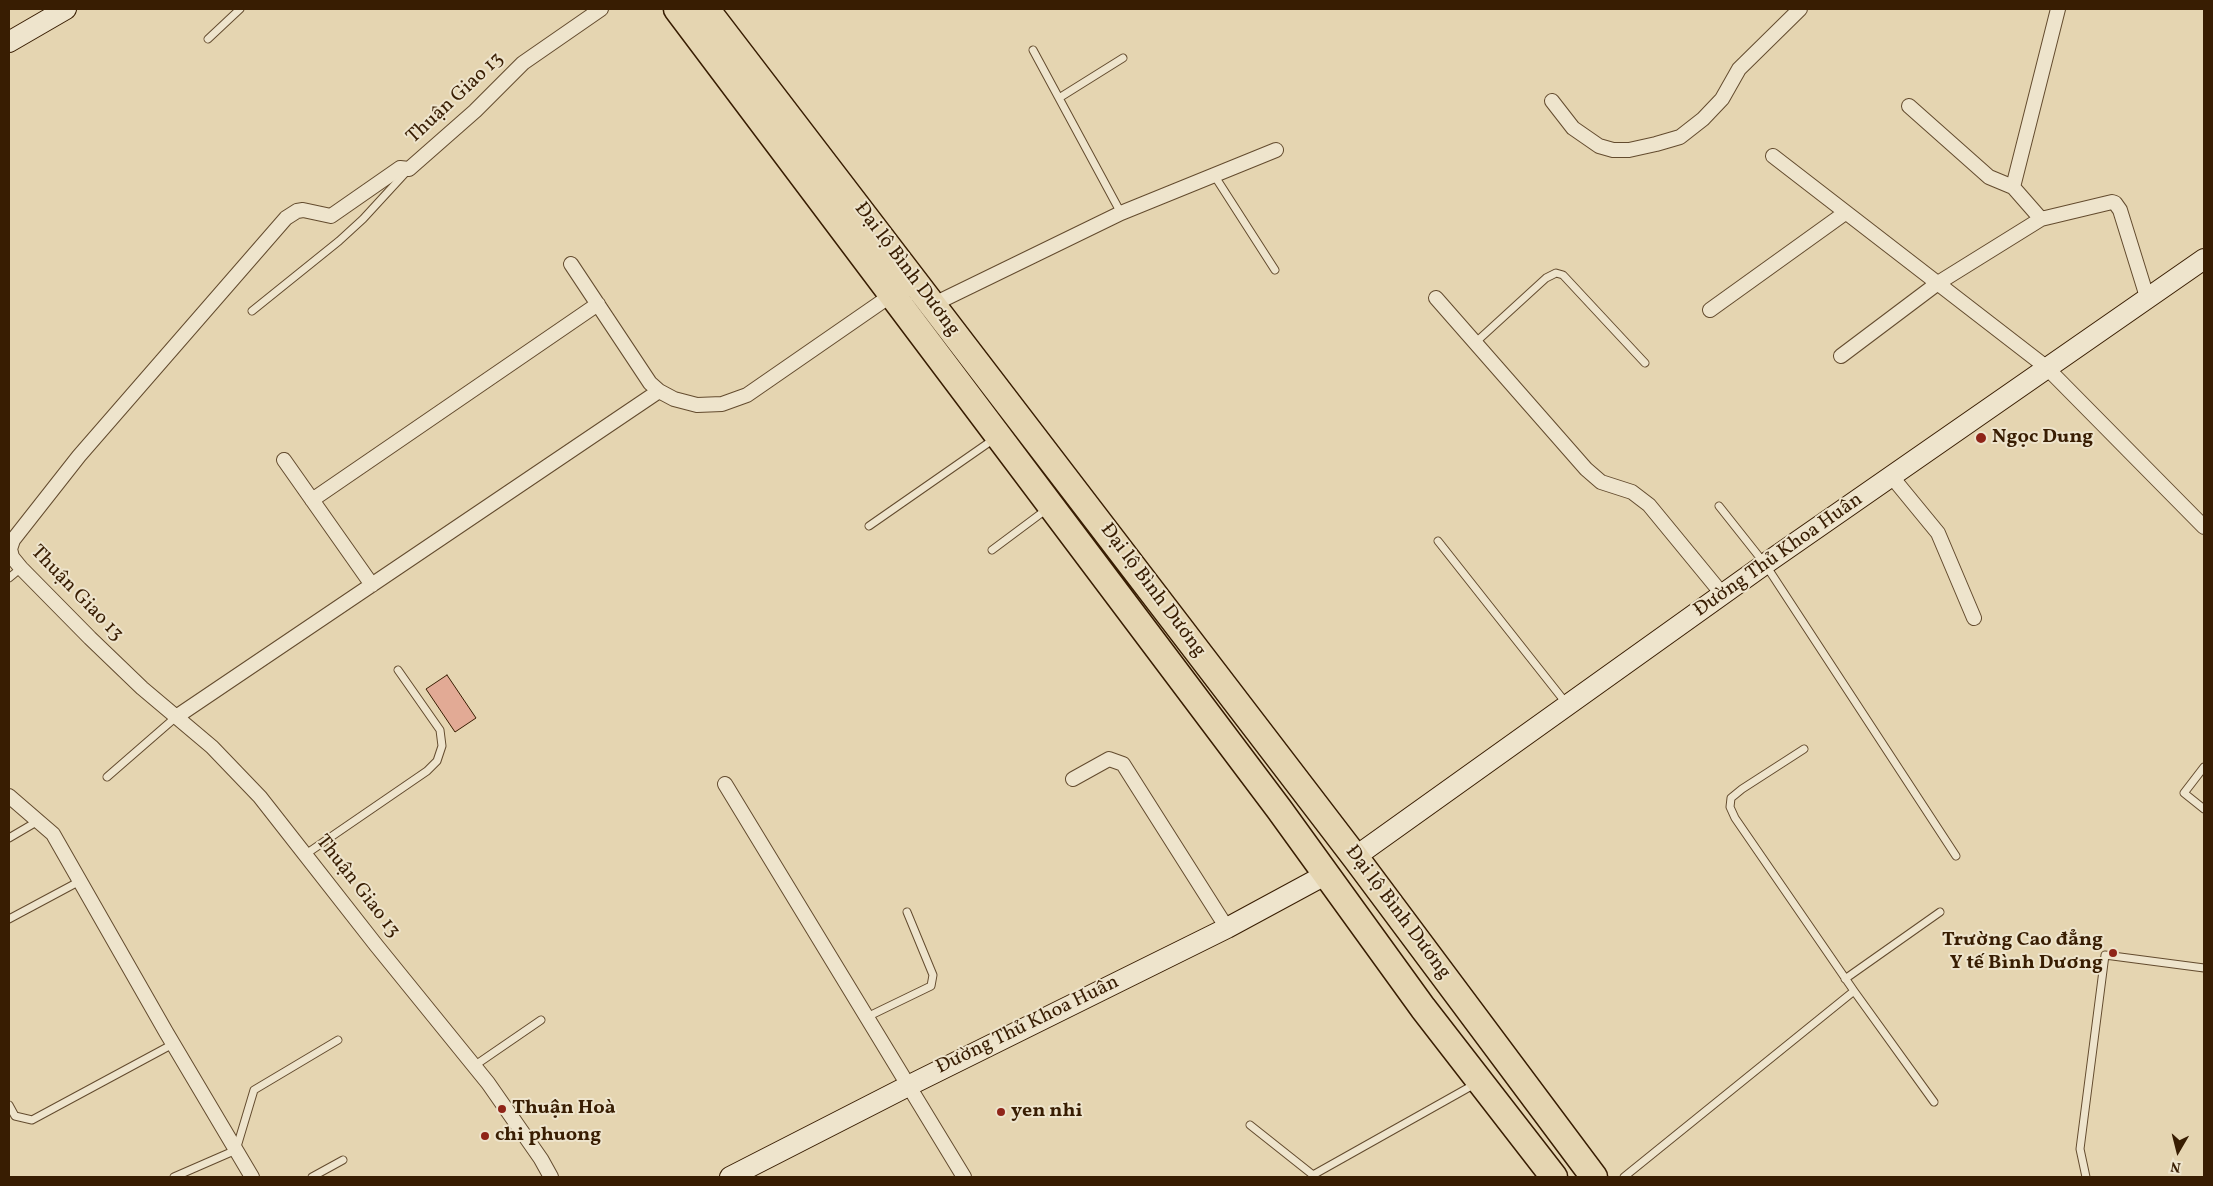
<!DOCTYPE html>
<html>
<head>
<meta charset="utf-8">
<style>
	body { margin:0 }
	#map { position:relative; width:2213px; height:1186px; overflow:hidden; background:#e5d5b1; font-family:Vollkorn,serif }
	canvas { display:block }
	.frame { position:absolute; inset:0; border:10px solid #381d02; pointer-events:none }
	.north { position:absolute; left:2153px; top:1126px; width:50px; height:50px; -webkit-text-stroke:4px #eee4cc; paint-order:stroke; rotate:188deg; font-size:14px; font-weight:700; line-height:20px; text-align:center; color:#381d02 }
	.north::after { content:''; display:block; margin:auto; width:18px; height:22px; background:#381d02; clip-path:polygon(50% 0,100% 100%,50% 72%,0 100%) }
</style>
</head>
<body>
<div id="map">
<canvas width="2213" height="1186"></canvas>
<div class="frame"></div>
<div class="north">N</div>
</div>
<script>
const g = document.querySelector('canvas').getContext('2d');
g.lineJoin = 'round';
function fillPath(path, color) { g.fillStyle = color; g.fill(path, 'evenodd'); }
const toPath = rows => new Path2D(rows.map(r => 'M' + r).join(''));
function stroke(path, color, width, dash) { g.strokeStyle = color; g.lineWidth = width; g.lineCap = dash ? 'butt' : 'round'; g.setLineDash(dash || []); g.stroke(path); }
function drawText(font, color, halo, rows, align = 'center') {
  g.font = font + ' Vollkorn,serif'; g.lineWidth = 4; g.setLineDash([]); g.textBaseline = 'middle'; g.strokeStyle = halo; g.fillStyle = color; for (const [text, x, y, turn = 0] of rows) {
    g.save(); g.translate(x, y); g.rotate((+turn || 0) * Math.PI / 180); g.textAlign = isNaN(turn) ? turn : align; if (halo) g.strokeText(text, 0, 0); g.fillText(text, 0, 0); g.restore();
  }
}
const building = toPath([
	[447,675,476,718,455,732,426,689,447,675]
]);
fillPath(building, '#e2aa95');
stroke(building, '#381d02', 1);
const lane = toPath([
	[208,39,240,9],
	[1033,50,1121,213],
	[1059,98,1123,58],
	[1214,175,1275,270],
	[252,311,339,241,363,219,409,169],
	[1476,342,1546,278,1556,273,1563,275,1645,363],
	[1719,506,1765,564,1956,856],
	[869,526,994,439],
	[1438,541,1566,703],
	[992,550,1047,509],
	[9,578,21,568],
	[1804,749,1742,789,1731,798,1730,807,1735,818,1854,991,1934,1102],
	[2204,767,2184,793,2204,809],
	[107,777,176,717],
	[9,838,38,821],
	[306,854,427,771,437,761,442,746,440,730,398,670],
	[9,919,80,881],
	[1845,979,1940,912],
	[867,1017,931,986,933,975,907,912],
	[474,1066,541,1020],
	[9,1105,15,1116,32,1120,173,1044],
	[1250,1125,1313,1175,1475,1084],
	[174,1177,236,1150,254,1090,338,1040],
	[312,1177,343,1160],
	[1624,1177,1854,991],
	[2086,1177,2080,1149,2105,955,2204,968]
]);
const street = toPath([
	[2058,9,2013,187,2041,219,2112,202,2115,203,2120,210,2147,297],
	[1552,101,1573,128,1599,146,1613,150,1629,150,1656,144,1680,137,1703,119,1722,99,1739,69,1800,9],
	[1909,106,1989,177,2013,187],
	[1773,156,2046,367,2204,527],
	[571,264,650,383,659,391,674,399,697,405,722,404,747,395,893,294],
	[1436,298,1586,469,1601,482,1632,492,1649,505,1723,595],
	[932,305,1121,213,1276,150],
	[1710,310,1845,213],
	[1841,356,1938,283,2041,219],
	[284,460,372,585],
	[1892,477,1938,533,1974,618],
	[312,500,598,304],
	[176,717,659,391],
	[1073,779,1109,759,1123,764,1227,928],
	[725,784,964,1177],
	[9,796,53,834,166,1032,252,1177],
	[551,1177,541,1159,488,1083,376,945,260,797,212,747,142,688,90,638,21,568,12,557,10,549,13,540,79,456,286,218,297,211,303,210,331,216,400,168,409,169,475,111,523,63,601,9]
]);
const secondary = toPath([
	[9,42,66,9],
	[1355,857,1765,564,2204,259],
	[730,1177,910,1085,1227,928,1325,875]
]);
const highway = toPath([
	[677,9,1279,809,1423,1008,1554,1177],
	[706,9,1355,857,1594,1177]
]);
stroke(lane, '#634b2e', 9);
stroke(street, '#634b2e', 16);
stroke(secondary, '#381d02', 22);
stroke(highway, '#381d02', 29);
stroke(lane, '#eee4cc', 7);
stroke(street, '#eee4cc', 14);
stroke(secondary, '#eee4cc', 20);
stroke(highway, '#e5d5b1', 26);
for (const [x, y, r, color] of [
	[1981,438,6,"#8f2418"],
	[2113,953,5,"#8f2418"],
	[502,1109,5,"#8f2418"],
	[1001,1112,5,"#8f2418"],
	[485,1136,5,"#8f2418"]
]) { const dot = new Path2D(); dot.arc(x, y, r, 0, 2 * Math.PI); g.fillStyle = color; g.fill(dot); stroke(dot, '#eee4cc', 2); }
drawText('20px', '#381d02', '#eee4cc', [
	["Thuận Giao 13",456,99,-43],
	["Đại lộ Bình Dương",906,270,53],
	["Đường Thủ Khoa Huân",1779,556,-35],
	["Đại lộ Bình Dương",1152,591,53],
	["Thuận Giao 13",76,594,46],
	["Thuận Giao 13",357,887,52],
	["Đại lộ Bình Dương",1397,913,53],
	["Đường Thủ Khoa Huân",1028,1026,-26]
]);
drawText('bold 20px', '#381d02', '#eee4cc', [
	["Ngọc Dung",1992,438],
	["Trường Cao đẳng",2103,941,"right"],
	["Y tế Bình Dương",2103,964,"right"],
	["Thuận Hoà",512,1109],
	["yen nhi",1011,1112],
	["chi phuong",495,1136]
], 'left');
</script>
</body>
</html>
